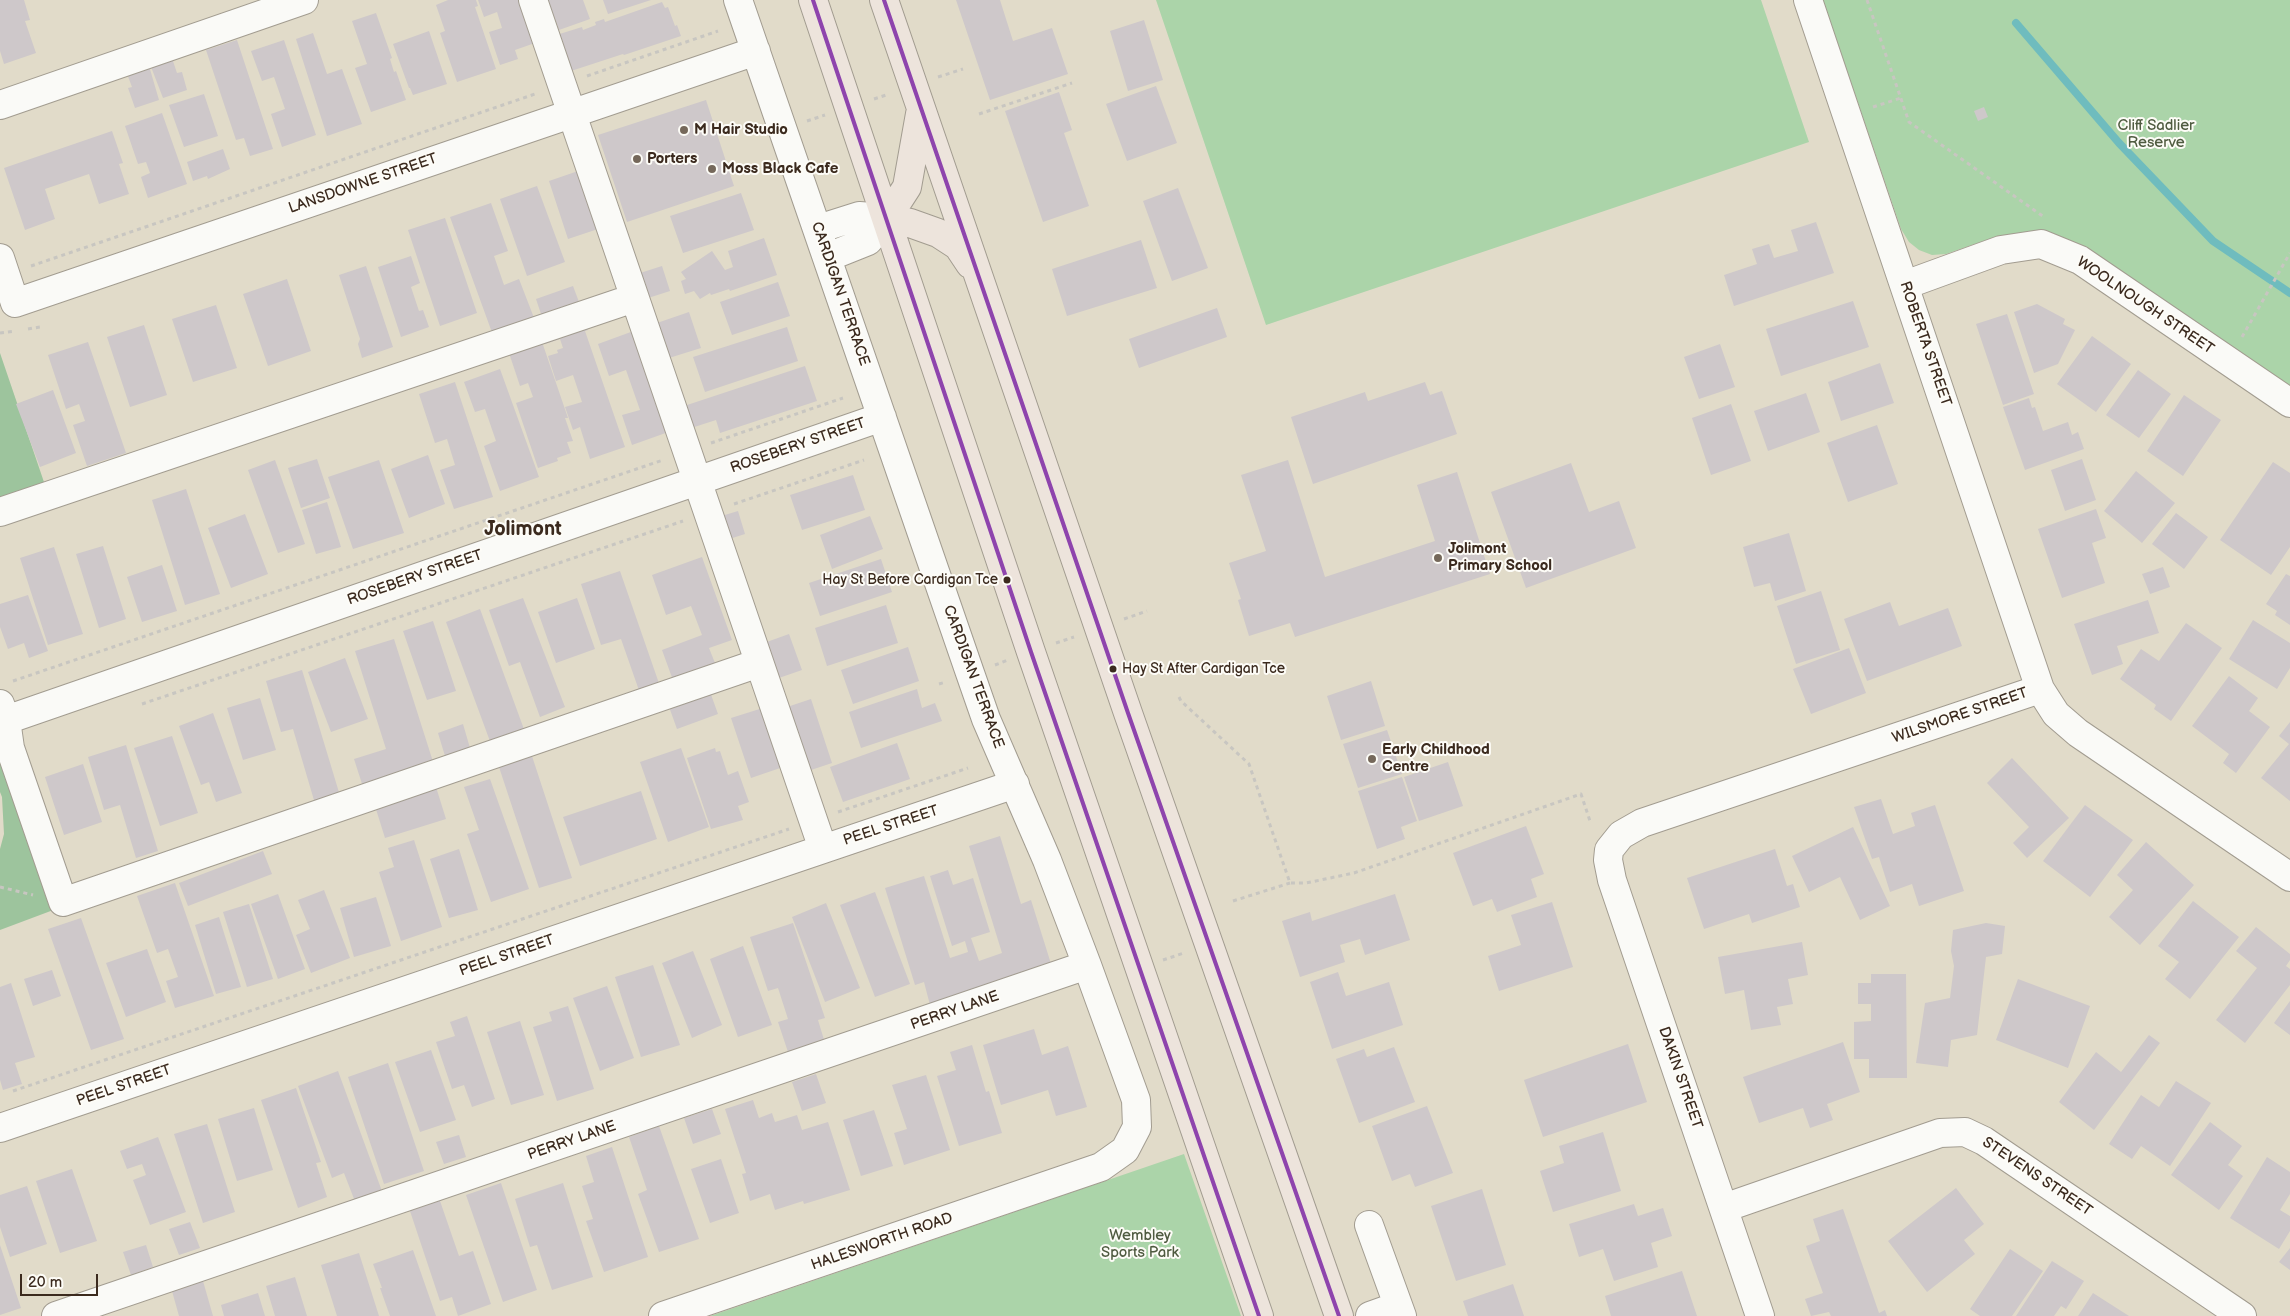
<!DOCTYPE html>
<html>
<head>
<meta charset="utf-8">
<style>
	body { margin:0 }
	#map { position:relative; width:2290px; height:1316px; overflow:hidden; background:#e1dbc9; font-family:"Balsamiq Sans",sans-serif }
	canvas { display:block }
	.scale { position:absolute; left:20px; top:1274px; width:78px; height:22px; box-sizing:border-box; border:2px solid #3b2a1e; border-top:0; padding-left:6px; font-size:15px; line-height:18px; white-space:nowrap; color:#3b2a1e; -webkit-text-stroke:4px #fdfcf7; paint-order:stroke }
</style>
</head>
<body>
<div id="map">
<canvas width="2290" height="1316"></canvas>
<div class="scale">20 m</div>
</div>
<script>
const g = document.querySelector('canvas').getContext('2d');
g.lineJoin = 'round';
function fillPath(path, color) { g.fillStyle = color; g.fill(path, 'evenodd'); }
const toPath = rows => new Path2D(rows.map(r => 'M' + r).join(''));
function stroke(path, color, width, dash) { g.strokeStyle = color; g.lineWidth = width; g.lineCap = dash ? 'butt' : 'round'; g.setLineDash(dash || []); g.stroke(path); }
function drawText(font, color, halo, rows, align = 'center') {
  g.font = font + ' "Balsamiq Sans",sans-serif'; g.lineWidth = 4; g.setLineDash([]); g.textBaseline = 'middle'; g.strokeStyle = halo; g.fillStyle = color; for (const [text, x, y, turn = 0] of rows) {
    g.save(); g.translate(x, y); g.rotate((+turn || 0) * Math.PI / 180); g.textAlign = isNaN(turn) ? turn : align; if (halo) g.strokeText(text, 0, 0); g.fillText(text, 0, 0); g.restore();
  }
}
fillPath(toPath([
	[1156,0,1761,0,1809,142,1266,325],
	[1823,0,2290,0,2290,388,2044,231,1998,236,1946,254,1932,255,1919,250,1909,242,1901,229],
	[1184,1154,1241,1316,710,1316]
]), '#abd4a9');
fillPath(toPath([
	[0,353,46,488,0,504],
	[0,753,56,909,0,930,0,849,4,834,2,797,0,792]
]), '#9dc49d');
stroke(toPath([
	[2016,23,2119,143,2213,241,2290,293]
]), '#6fbcbe', 8);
fillPath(toPath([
	[0,0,24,0,30,20,25,21,36,53,4,64,0,51],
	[448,0,476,0,478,6,475,7,496,69,457,82,440,33,445,31,436,5],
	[478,0,527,0,535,43,515,50,518,59,500,65,489,32,502,28,497,12,484,17],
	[548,0,583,0,590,19,559,30],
	[603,0,651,0,608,14],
	[956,0,1000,0,1013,41,1052,28,1068,74,990,100],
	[662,2,665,8,668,7,675,26,677,25,681,36,624,55,623,54,571,71,550,37,582,27,583,30,596,25,595,22,604,19,605,22],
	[376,13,392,58,390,59,394,72,396,71,406,100,371,112,355,68,367,64,352,21],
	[1144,20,1163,80,1128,91,1110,31],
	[429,31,447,84,413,95,410,88,409,88,393,44],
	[313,33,327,74,342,69,362,124,327,136,296,39],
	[237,40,273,149,250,156,244,138,236,140,206,50],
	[284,40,316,135,282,147,271,114,285,109,274,77,262,81,251,51],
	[170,52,177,73,182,72,187,90,163,98,148,59],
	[147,59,159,100,135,108,128,88,132,87,124,66],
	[1156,86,1177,143,1127,161,1106,104],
	[1059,92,1072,130,1064,133,1089,206,1043,222,1005,111],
	[204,94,218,136,184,147,169,105],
	[706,100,734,186,627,222,598,135],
	[1984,107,1988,117,1978,121,1974,111],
	[162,113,187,184,148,198,141,177,150,173,146,162,138,164,125,126],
	[112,131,123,163,119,164,129,194,99,204,89,174,45,189,55,219,25,230,4,168],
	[223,149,230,169,208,179,207,176,193,181,187,162],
	[581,170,601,228,568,239,549,181],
	[537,186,565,262,527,276,500,199],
	[1178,188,1208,268,1172,281,1143,201],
	[741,193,754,230,683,253,670,216],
	[491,203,508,251,494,256,504,285,519,279,536,323,494,338,450,217],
	[445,218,477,313,440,326,408,230],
	[1816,222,1834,273,1734,306,1724,275,1757,264,1752,249,1769,244,1774,258,1798,251,1791,230],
	[764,238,777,275,730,291,729,289,711,295,710,293,700,299,694,291,685,294,681,281,686,279,681,272,712,251,725,270,733,267,728,251],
	[1141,240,1157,288,1067,316,1052,269],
	[411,256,420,283,411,287,419,311,423,310,429,327,401,337,378,267],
	[366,266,393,347,362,358,358,344,360,339,339,275],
	[662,266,670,291,645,299,637,274],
	[287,279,311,351,268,366,243,294],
	[778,282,790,316,732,335,720,302],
	[573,286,582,310,544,323,536,299],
	[1853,301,1869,347,1781,376,1766,329],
	[2037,304,2065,319,2063,324,2075,330,2058,364,2034,373,2014,312],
	[216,305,237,368,193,382,172,319],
	[1217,308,1227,337,1139,368,1129,339],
	[689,312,701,348,669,358,657,323],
	[2007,314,2034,394,2003,405,1976,324],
	[585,321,588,330,585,331,625,447,590,459,580,427,573,430,565,407,582,402,573,375,556,381,548,356,558,353,557,350,563,348,560,339,545,344,542,336],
	[144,325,167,395,130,407,107,337],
	[787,327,798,361,705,392,693,357],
	[639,329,674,430,632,445,622,415,640,410,626,370,609,376,598,344],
	[2092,336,2131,364,2096,412,2057,384],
	[541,339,568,418,565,418,573,441,567,442,571,453,557,458,558,461,538,468,516,403,533,397,528,383,520,386,508,350],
	[88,342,126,453,87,466,73,425,85,421,79,404,66,409,48,355],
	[1720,344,1735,387,1699,399,1684,357],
	[1880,363,1894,403,1841,421,1828,382],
	[805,366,817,401,720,433,716,420,685,430,678,408],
	[500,369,539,477,500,491,484,446,496,441,485,409,475,412,464,382],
	[2138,370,2171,394,2139,438,2106,415],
	[455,382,493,497,454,509,440,470,455,465,447,439,435,443,419,394],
	[1425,382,1430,395,1442,391,1457,434,1313,484,1291,417,1365,392,1368,401],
	[53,390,76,453,40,467,16,404],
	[1806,393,1820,432,1768,451,1754,411],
	[2184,395,2221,420,2183,476,2147,451],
	[2029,398,2032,408,2035,407,2043,431,2068,422,2072,435,2078,432,2084,449,2025,470,2003,407],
	[1731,404,1751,461,1711,475,1692,418],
	[1877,425,1898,484,1848,502,1827,443],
	[428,455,445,504,409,518,391,469],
	[317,459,330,498,301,508,288,468],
	[2082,459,2096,500,2065,511,2051,470],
	[275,460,305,544,278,553,248,470],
	[379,460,404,533,353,549,328,477],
	[1288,460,1325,577,1435,541,1417,485,1457,472,1490,574,1295,637,1290,623,1249,636,1238,600,1241,599,1229,563,1266,551,1241,475],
	[2273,462,2290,473,2290,547,2271,575,2220,540],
	[1571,463,1589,512,1619,501,1636,548,1526,588,1491,492],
	[2136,471,2175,503,2142,543,2104,511],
	[853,475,865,510,802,530,790,495],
	[186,489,220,594,185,605,152,500],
	[327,502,341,547,316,554,302,510],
	[2096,509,2106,538,2092,543,2105,583,2062,598,2038,529],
	[738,511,745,534,723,541,715,518],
	[2176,513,2208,537,2184,569,2152,544],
	[245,514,268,574,231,588,208,528],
	[870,516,883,549,832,569,820,535],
	[1789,533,1806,591,1775,601,1770,583,1754,587,1743,547],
	[103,546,126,619,99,628,76,554],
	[54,547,83,634,48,645,20,558],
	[702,557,732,640,709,648,717,668,674,683,662,650,702,635,691,606,666,615,652,575],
	[881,559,892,592,820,616,809,583],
	[162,565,177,611,142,622,127,577],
	[2163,567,2170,587,2150,594,2142,574],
	[620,571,662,692,642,699,621,639,601,645,581,584],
	[2286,574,2290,576,2290,625,2275,615,2277,611,2266,604],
	[1821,591,1840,650,1796,664,1777,606],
	[28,595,48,651,29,658,24,643,8,649,0,627,0,604],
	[523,598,565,707,540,717,520,662,509,666,489,610],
	[577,598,595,649,556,663,538,612],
	[2148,600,2159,633,2117,646,2123,664,2092,675,2074,624],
	[1890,602,1899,626,1948,608,1962,646,1867,681,1844,619],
	[886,605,898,643,827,666,815,628],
	[480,609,525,732,491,744,446,622],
	[2253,620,2290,643,2290,668,2277,689,2229,659],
	[433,621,456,691,427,700,403,631],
	[2186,623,2222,648,2171,721,2154,709,2156,705,2120,679,2141,649,2159,661],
	[789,634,802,670,776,679,764,643],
	[394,639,435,768,364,790,354,759,386,749,355,651],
	[908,647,919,681,853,704,841,670],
	[1849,648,1866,693,1811,714,1793,669],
	[345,658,368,719,331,732,308,672],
	[302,670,341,799,316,807,293,729,281,732,266,681],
	[2229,676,2258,698,2249,711,2270,727,2236,773,2223,763,2229,754,2192,726],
	[1371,681,1385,726,1341,740,1327,696],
	[709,689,718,714,677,729,668,704],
	[917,689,922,708,935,703,942,721,861,748,849,712],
	[260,698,276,750,243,760,227,708],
	[811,699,832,763,805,772,784,708],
	[766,707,786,766,751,778,731,718],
	[213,713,242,793,216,802,209,782,201,785,179,726],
	[2290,722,2290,801,2261,778,2289,744,2279,736],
	[463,724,470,748,445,756,438,733],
	[1387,730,1402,774,1358,788,1343,744],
	[172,736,198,813,160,826,134,748],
	[897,743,910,779,843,802,830,767],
	[126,745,158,851,136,858,120,805,104,810,88,757],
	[681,748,709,827,668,842,640,762],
	[715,748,716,752,720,751,728,775,738,771,749,802,738,806,743,820,711,829,687,758],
	[531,753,572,878,539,888,498,764],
	[2012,758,2069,818,2027,858,2013,843,2029,827,1987,783],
	[1448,762,1463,806,1419,821,1404,777],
	[83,764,102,822,64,835,45,777],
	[1402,777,1417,821,1401,827,1405,839,1377,849,1358,791],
	[490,779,529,889,491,902,467,834,479,830,464,787],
	[436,787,446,819,385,838,375,806],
	[641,791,657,839,580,866,563,817],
	[1881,799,1893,834,1915,826,1911,813,1935,805,1964,891,1919,906,1912,884,1890,892,1879,857,1872,859,1854,807],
	[2085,805,2133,840,2090,897,2043,861],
	[1526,826,1544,874,1531,879,1537,897,1497,912,1492,899,1473,906,1453,853],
	[1853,827,1890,906,1860,920,1840,877,1809,892,1792,856],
	[1000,836,1021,904,1031,900,1052,967,930,1005,924,982,915,985,885,888,924,876,950,958,968,952,965,941,952,946,930,876,948,870,953,885,973,878,990,932,971,938,979,961,1002,953,969,846],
	[414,840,442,927,401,941,379,872,394,867,388,848],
	[2146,842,2194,885,2140,945,2109,917,2133,890,2117,875],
	[459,849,478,910,449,918,430,859],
	[1775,849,1787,886,1793,884,1800,907,1752,923,1749,914,1704,929,1687,878],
	[263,851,272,874,188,906,179,883],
	[175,883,214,996,175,1008,166,981,178,977,168,949,157,953,137,896],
	[324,890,350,958,311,973,296,935,310,929,298,900],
	[875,892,910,984,875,997,840,905],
	[278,894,305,969,278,979,251,904],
	[1395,894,1410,940,1365,955,1360,939,1340,945,1345,962,1300,977,1282,921,1310,912,1312,921],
	[376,897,391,946,354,957,340,908],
	[2193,901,2239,937,2190,999,2165,979,2179,962,2158,946],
	[1552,902,1573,967,1499,991,1488,956,1521,945,1511,915],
	[826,903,860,988,825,1002,792,917],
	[249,904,273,979,247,987,223,912],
	[219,917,241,987,216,994,195,925],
	[81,918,124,1039,91,1050,48,929],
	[793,923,825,1018,818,1020,825,1043,789,1055,778,1022,788,1019,778,988,768,991,750,937],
	[1986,923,2005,926,2002,954,1986,957,1977,1035,1951,1040,1948,1067,1916,1063,1925,1003,1950,998,1954,966,1951,951,1953,930],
	[2256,927,2290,954,2290,960,2286,966,2290,969,2290,985,2245,1043,2216,1020,2257,968,2236,951],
	[1802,942,1808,975,1788,979,1793,1004,1777,1007,1781,1025,1751,1030,1744,990,1725,994,1718,957],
	[743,946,772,1025,738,1037,710,959],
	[147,949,166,1002,126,1017,106,963],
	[693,951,722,1025,692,1038,662,963],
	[653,965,680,1045,641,1057,615,977],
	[52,970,61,996,33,1006,24,979],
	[1338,972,1346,996,1389,982,1403,1025,1332,1049,1310,982],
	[1871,974,1906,974,1907,1078,1869,1078,1869,1059,1854,1059,1854,1022,1871,1021,1871,1004,1858,1004,1858,983,1871,983],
	[2018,979,2090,1006,2068,1068,1996,1040],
	[11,983,35,1057,15,1063,22,1084,3,1090,0,1080,0,987],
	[607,986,634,1058,600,1071,573,998],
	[2290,1001,2290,1035,2274,1023],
	[568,1006,594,1089,557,1101,533,1027,552,1021,549,1012],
	[467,1016,495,1099,472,1107,464,1085,452,1089,436,1042,455,1036,450,1022],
	[520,1021,544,1095,511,1105,487,1032],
	[1034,1029,1042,1055,1068,1046,1087,1107,1056,1116,1048,1090,1001,1105,983,1045],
	[2149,1035,2160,1043,2094,1130,2059,1102,2096,1052,2121,1072],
	[1843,1042,1860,1092,1827,1104,1833,1120,1810,1128,1803,1108,1759,1123,1743,1077],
	[1628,1044,1647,1102,1543,1137,1524,1080],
	[972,1045,986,1092,989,1091,1002,1133,959,1146,937,1076,956,1070,950,1052],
	[1394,1047,1415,1102,1359,1123,1336,1059,1364,1049,1367,1057],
	[431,1050,456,1120,420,1132,395,1062],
	[388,1063,424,1171,384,1184,348,1077],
	[338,1071,383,1194,356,1204,344,1173,332,1178,298,1086],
	[816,1074,826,1103,802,1111,792,1082],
	[926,1075,950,1150,904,1165,894,1133,907,1129,892,1085],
	[2176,1081,2211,1103,2170,1166,2141,1146,2132,1159,2109,1144,2141,1095,2159,1107],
	[296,1088,321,1162,316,1163,327,1197,298,1208,261,1100],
	[753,1100,759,1118,772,1113,775,1122,797,1115,802,1130,828,1122,850,1190,804,1204,803,1201,775,1210,770,1194,750,1201,742,1174,746,1173,725,1109],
	[1427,1106,1453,1173,1415,1187,1410,1174,1392,1181,1372,1126],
	[254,1108,273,1170,237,1181,218,1119],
	[712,1109,721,1134,693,1144,684,1118],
	[874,1110,893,1166,861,1176,843,1120],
	[2210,1122,2242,1146,2228,1165,2243,1176,2219,1210,2171,1175],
	[207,1124,235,1212,203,1223,174,1134],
	[659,1126,699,1239,659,1252,638,1194,647,1190,629,1137],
	[1603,1132,1621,1191,1553,1212,1540,1171,1564,1163,1559,1146],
	[459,1135,466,1157,444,1164,436,1142],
	[158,1137,186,1212,150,1225,133,1180,146,1175,142,1164,127,1169,120,1151],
	[612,1147,648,1257,604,1272,586,1221,593,1219,582,1186,594,1182,586,1156],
	[2267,1157,2290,1172,2290,1194,2280,1210,2290,1216,2290,1231,2279,1249,2230,1218],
	[721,1159,739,1213,710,1223,691,1169],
	[72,1169,97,1241,60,1253,36,1181],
	[501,1183,537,1290,503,1302,466,1195],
	[563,1183,593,1277,552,1290,537,1245,530,1247,515,1199],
	[27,1186,47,1244,10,1257,0,1227,0,1195],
	[1956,1188,1984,1224,1964,1240,1975,1254,1927,1292,1888,1241],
	[1482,1189,1506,1265,1456,1281,1431,1206],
	[439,1198,459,1256,473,1251,491,1304,458,1316,452,1297,440,1301,409,1208],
	[1634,1204,1638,1216,1663,1208,1672,1236,1651,1243,1658,1267,1614,1281,1603,1249,1579,1257,1569,1224],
	[1843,1209,1879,1313,1885,1310,1887,1316,1831,1316,1829,1312,1811,1316,1805,1299,1823,1293,1806,1246,1820,1241,1813,1219],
	[190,1222,200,1248,179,1255,169,1229],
	[0,1245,21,1308,0,1315],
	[146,1245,153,1267,131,1275,123,1252],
	[2290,1248,2290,1270,2279,1262],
	[2010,1249,2043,1271,2012,1316,1980,1316,1970,1309],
	[413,1250,436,1316,390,1316,380,1288,382,1288,373,1264],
	[359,1253,379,1316,337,1316,321,1265],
	[2052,1261,2084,1281,2066,1309,2061,1306,2054,1316,2016,1316],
	[1682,1271,1697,1316,1611,1316,1605,1296],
	[295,1277,307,1316,275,1316,266,1286],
	[203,1281,213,1316,179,1316,172,1291],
	[1513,1284,1524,1316,1468,1316,1463,1301],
	[258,1293,265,1316,224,1316,221,1305],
	[2093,1293,2129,1316,2078,1316]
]), '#cec8ca');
const minor = toPath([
	[533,0,823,849],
	[1808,0,2040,689,2056,714,2078,733,2290,877],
	[0,105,304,0],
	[818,229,859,216,887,218],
	[828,257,868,241,887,218],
	[0,258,15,303,756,51],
	[1905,285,2001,250,2041,244,2080,260,2290,403],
	[0,512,634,298],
	[0,704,6,720,10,748,63,902,759,663],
	[6,720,882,417],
	[0,1128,1015,784],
	[1724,1208,1940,1133,1965,1132,1984,1141,2242,1316],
	[1369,1225,1402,1316],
	[56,1316,1087,965],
	[663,1316,1101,1167,1125,1150,1137,1127,1136,1100,1087,965,1047,860,986,719,970,673,738,0],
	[1370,1316,1398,1306],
	[1760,1316,1612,880,1608,860,1609,850,1621,835,1642,823,2040,689]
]);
const major = toPath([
	[813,0,1031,652,1259,1316],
	[884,0,1128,713,1339,1316],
	[887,218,907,187,920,114],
	[887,218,910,223,938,233,958,246,970,264]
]);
stroke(minor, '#a29c90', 30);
stroke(major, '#a29c90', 30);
stroke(toPath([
	[1867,0,1909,122,2044,217],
	[587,76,718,31],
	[938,77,963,69],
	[874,99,889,94],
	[1873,107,1901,98],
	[979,114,1072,83],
	[807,121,825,115],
	[31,266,538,93],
	[28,329,40,327],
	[0,333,15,331],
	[2242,337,2290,253],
	[711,443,843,398],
	[734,504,864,460],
	[1124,619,1147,611],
	[1056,643,1074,637],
	[995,665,1008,660],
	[13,681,663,460],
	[939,684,946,682],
	[1179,697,1181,701,1249,764,1290,883,1306,883,1354,873,1581,794,1590,821],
	[142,704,683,521],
	[838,812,968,768],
	[0,887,33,895],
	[1233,901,1290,883],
	[1163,960,1184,953],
	[13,1091,789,829]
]), '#c8c6c1', 3, [4, 4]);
stroke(minor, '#fafaf7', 28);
stroke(major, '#ede4dc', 28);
stroke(toPath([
	[813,0,1031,652,1259,1316],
	[884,0,1128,713,1339,1316]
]), '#8e44ad', 4);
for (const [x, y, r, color] of [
	[684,130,5,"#75685a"],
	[637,159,5,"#75685a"],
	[712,169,5,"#75685a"],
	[1438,558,5,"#75685a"],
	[1007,580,4.5,"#3b2a1e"],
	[1113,669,4.5,"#3b2a1e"],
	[1372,759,5,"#75685a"]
]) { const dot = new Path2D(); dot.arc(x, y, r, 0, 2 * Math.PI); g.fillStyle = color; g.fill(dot); stroke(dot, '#fdfcf7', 2); }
drawText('14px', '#3b2a1e', '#fdfcf7', [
	["Hay St Before Cardigan Tce",998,580],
	["Hay St After Cardigan Tce",1122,669,"left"]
], 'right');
drawText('15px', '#4f5b40', '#fdfcf7', [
	["Cliff Sadlier",2156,126],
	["Reserve",2156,143],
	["Wembley",1140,1236],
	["Sports Park",1140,1253]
]);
drawText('bold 15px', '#3b2a1e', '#fdfcf7', [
	["M Hair Studio",694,130],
	["Porters",647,159],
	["Moss Black Cafe",722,169],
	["Jolimont",1448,549],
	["Primary School",1448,566],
	["Early Childhood",1382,750],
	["Centre",1382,767]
], 'left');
drawText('15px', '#3b2a1e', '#fdfcf7', [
	["LANSDOWNE STREET",363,184,-19],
	["CARDIGAN TERRACE",840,294,71],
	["WOOLNOUGH STREET",2145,306,34],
	["ROBERTA STREET",1925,344,71],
	["ROSEBERY STREET",798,446,-19],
	["ROSEBERY STREET",415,578,-19],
	["CARDIGAN TERRACE",973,677,70],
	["WILSMORE STREET",1960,716,-19],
	["PEEL STREET",891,826,-18],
	["PEEL STREET",507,956,-19],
	["PERRY LANE",955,1011,-19],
	["DAKIN STREET",1680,1078,71],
	["PEEL STREET",124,1086,-19],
	["PERRY LANE",572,1141,-19],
	["STEVENS STREET",2037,1177,34],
	["HALESWORTH ROAD",882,1242,-19]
]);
drawText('bold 20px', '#3b2a1e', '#fdfcf7', [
	["Jolimont",523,530]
]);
</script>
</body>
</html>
